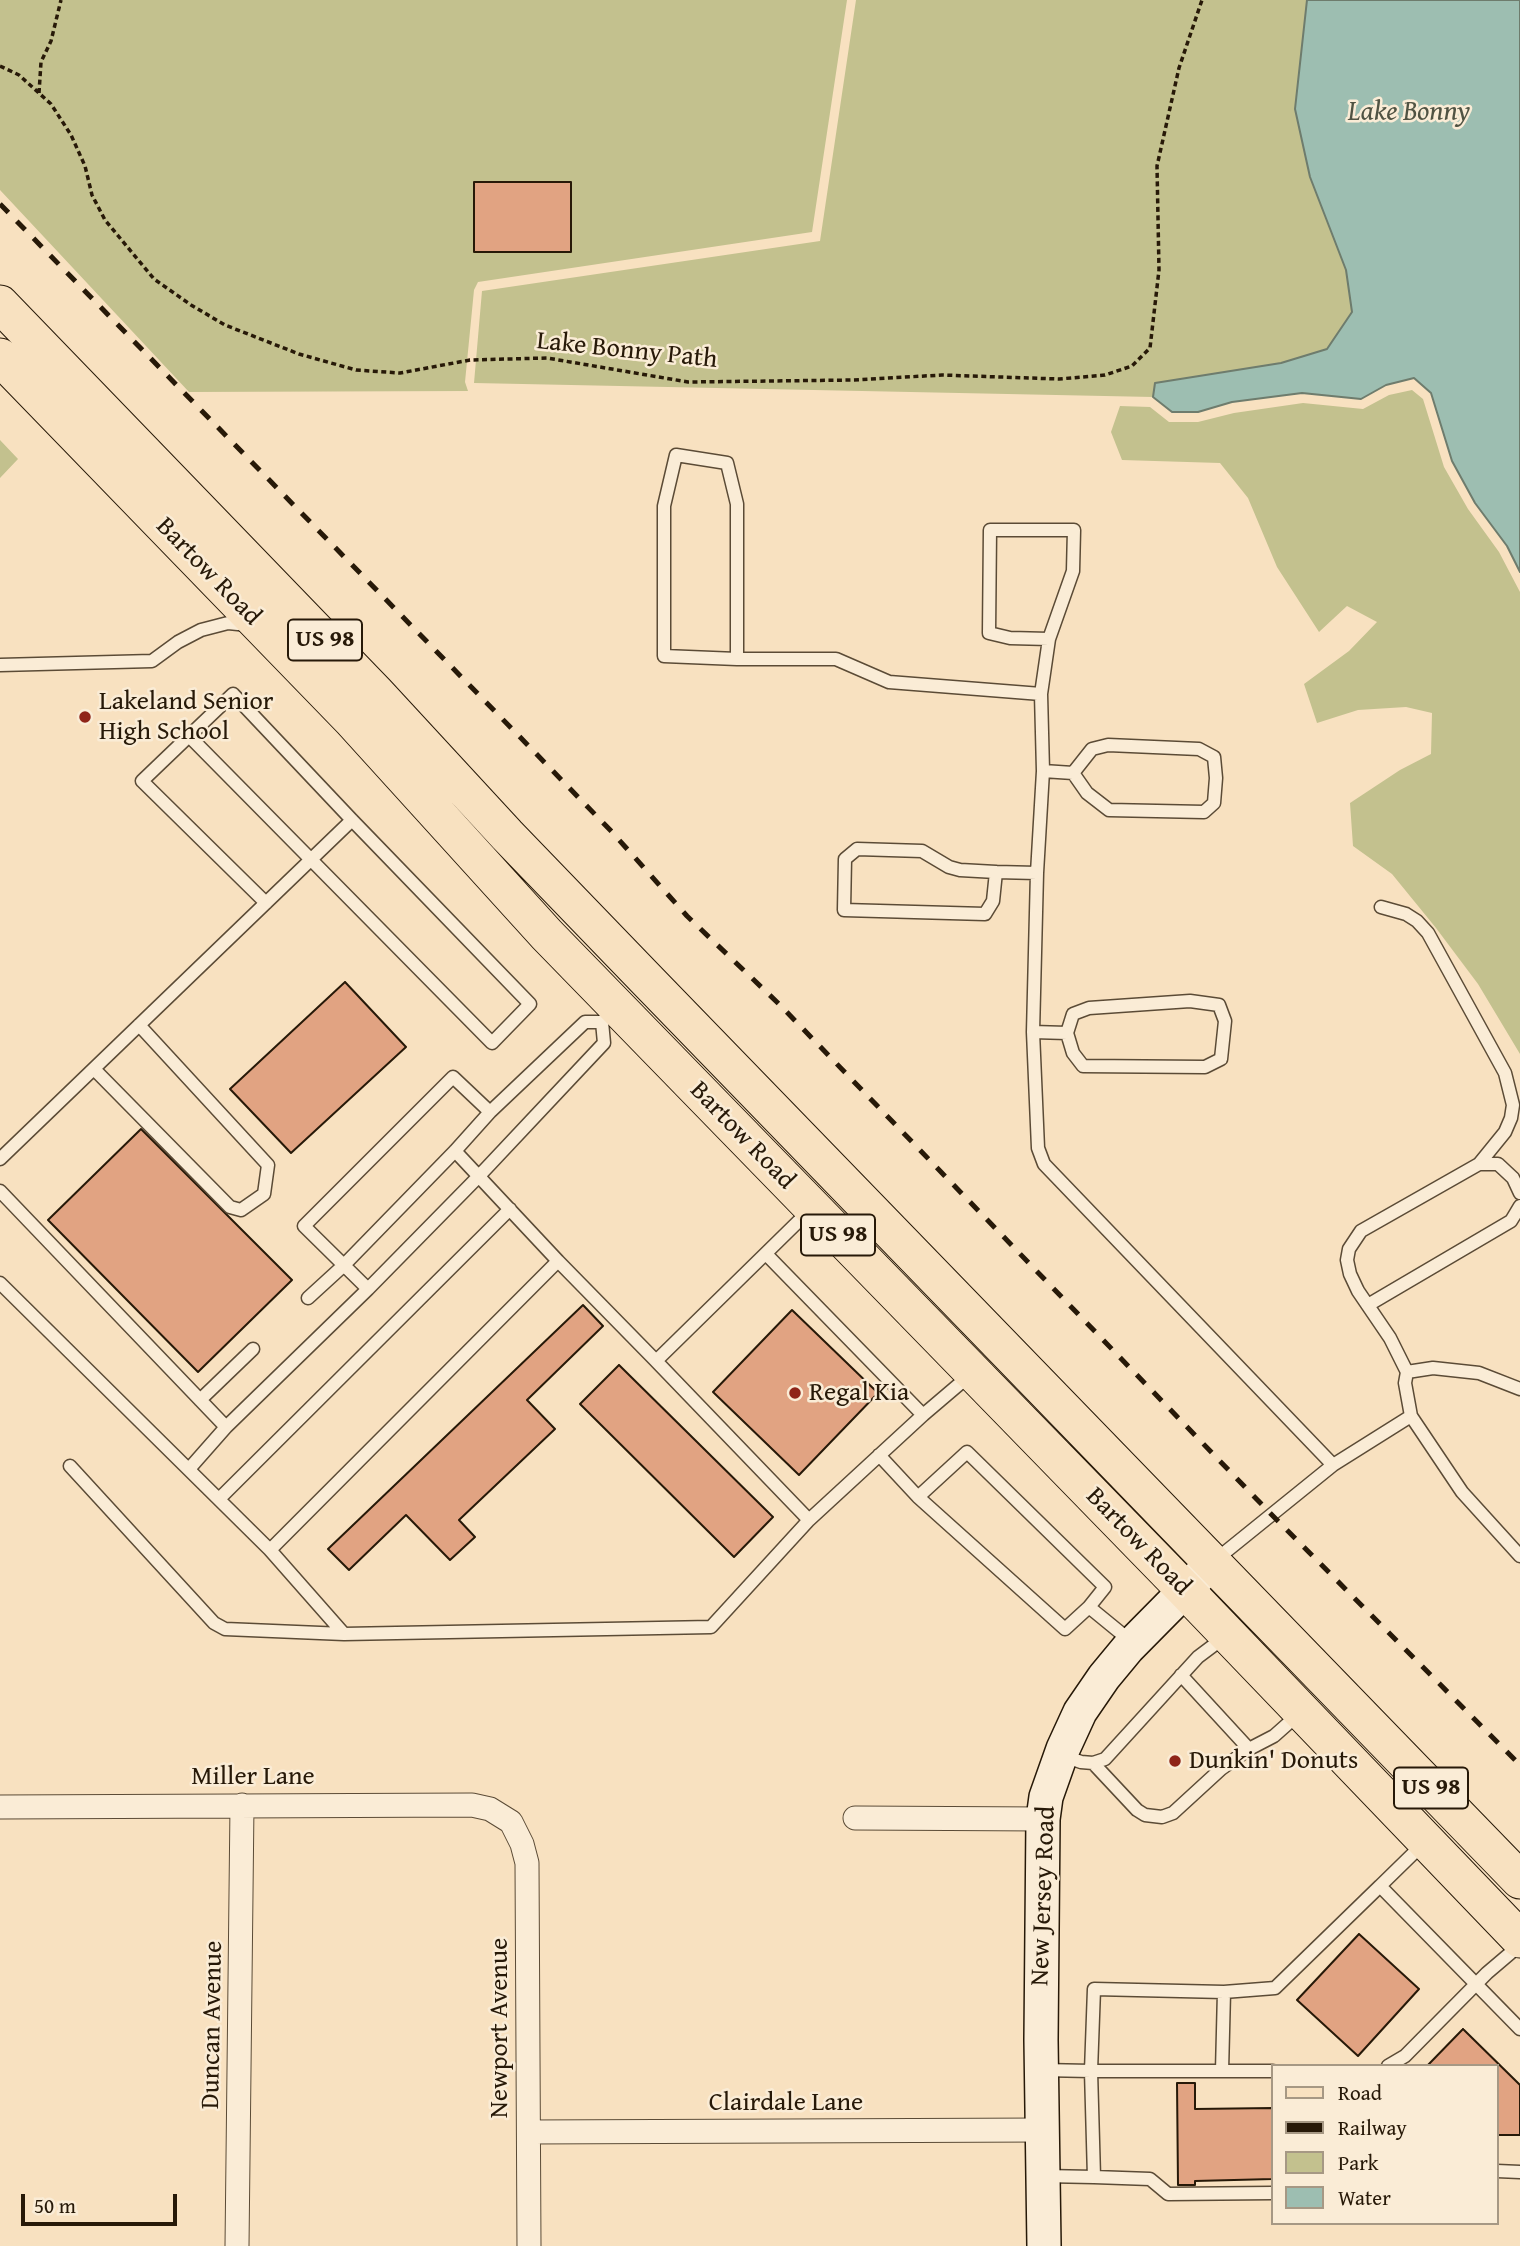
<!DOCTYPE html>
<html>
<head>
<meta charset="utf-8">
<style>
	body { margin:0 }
	#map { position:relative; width:1520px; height:2246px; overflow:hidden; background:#f8e1c0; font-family:"Gentium Book Plus",serif }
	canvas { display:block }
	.legend { position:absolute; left:1271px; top:2064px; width:228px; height:161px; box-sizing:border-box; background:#faecd6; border:2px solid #a69884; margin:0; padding:9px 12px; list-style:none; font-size:21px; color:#271908 }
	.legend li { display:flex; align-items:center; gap:14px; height:35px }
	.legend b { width:35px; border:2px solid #a69884 }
	.scale { position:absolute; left:21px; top:2194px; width:156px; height:32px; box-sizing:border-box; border:4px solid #271908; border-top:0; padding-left:9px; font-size:21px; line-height:24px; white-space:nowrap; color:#271908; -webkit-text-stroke:5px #faecd6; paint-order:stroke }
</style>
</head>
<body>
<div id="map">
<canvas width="1520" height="2246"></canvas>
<ul class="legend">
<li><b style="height:9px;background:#f8e1c0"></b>Road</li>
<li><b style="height:9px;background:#271908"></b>Railway</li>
<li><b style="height:19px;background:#c3c18e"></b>Park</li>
<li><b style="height:19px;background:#9dbeb1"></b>Water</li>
</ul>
<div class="scale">50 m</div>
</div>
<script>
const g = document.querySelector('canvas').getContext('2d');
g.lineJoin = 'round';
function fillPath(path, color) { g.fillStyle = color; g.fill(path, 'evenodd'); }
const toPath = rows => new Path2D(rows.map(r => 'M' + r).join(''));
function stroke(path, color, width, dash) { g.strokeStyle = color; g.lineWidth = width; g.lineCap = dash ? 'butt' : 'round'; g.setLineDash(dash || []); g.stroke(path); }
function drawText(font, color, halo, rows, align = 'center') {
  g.font = font + ' "Gentium Book Plus",serif'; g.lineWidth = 5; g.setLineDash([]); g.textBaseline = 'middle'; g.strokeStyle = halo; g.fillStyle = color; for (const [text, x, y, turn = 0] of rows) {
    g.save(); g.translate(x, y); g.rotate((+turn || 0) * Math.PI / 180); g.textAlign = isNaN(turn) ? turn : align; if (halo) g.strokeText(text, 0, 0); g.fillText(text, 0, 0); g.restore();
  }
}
fillPath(toPath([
	[0,0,847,0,812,232,478,282,474,290,465,382,468,391,189,392,0,190],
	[856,0,1307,0,1295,109,1310,177,1346,270,1352,311,1327,349,1281,363,1155,383,1153,397,474,383,482,291,820,241],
	[1412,390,1423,399,1444,467,1468,509,1499,552,1520,592,1520,1054,1478,984,1436,928,1392,874,1353,846,1350,803,1400,770,1431,754,1432,713,1406,707,1358,710,1317,723,1304,684,1349,651,1377,622,1347,606,1319,632,1277,567,1248,498,1220,463,1122,460,1111,432,1120,406,1150,407,1169,422,1198,422,1234,413,1303,403,1363,409,1389,395],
	[0,440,18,459,0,478]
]), '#c3c18e');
const water = toPath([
	[1307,0,1520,0,1520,572,1507,546,1475,503,1452,461,1431,393,1414,378,1386,385,1361,399,1302,393,1232,402,1198,412,1172,412,1153,397,1155,383,1281,363,1327,349,1352,312,1346,270,1310,177,1295,109,1307,0]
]);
fillPath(water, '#9dbeb1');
stroke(water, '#6e7c6d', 2);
const building = toPath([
	[474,182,571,182,571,252,474,252,474,182],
	[345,982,406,1047,291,1153,230,1089,345,982],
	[141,1129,292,1280,198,1372,48,1220,141,1129],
	[583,1305,603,1326,527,1400,555,1429,459,1520,475,1537,450,1560,406,1515,349,1570,328,1549,583,1305],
	[792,1310,878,1393,799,1475,713,1392,792,1310],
	[619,1365,773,1517,734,1557,580,1404,619,1365],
	[1359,1934,1419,1989,1358,2056,1297,2000,1359,1934],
	[1463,2029,1520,2085,1520,2135,1497,2135,1497,2066,1427,2066,1463,2029],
	[1177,2083,1195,2083,1195,2109,1273,2108,1273,2179,1195,2181,1195,2185,1178,2185,1177,2083]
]);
fillPath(building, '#e1a382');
stroke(building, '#271908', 2);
const lane = toPath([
	[676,455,727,463,737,504,737,659,664,656,664,506,676,455],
	[990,530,1074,530,1073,571,1049,639,1010,638,989,633,990,530],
	[1049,639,1041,694,1043,771,1037,873,1033,1032,1038,1148,1044,1164,1333,1465],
	[737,659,836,659,889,682,1041,694],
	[0,665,152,661,178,642,201,630,228,623,248,625],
	[189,736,233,694,352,820,530,1004,492,1043,189,736,142,781,266,903],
	[1043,771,1073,773,1092,749,1108,745,1199,749,1214,757,1216,778,1214,803,1204,812,1109,810,1087,793,1073,773],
	[996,872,993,901,985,914,844,910,845,859,857,849,922,851,949,867,960,870,996,872,1037,873],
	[1381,907,1406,914,1417,921,1428,933,1505,1073,1513,1105,1511,1118,1505,1132,1479,1164],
	[1033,1032,1067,1033,1073,1014,1089,1008,1190,1001,1219,1005,1225,1021,1221,1059,1205,1067,1083,1066,1073,1053,1067,1033],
	[94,1069,230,1207,241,1210,264,1194,268,1165,139,1025],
	[0,1159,352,820],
	[0,1191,226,1427,368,1289,479,1176,604,1043,602,1022],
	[1520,1193,1513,1178,1498,1164,1479,1164,1361,1231,1349,1249,1347,1260,1350,1274,1358,1291,1390,1338,1407,1372,1405,1383,1411,1416,1462,1492,1520,1556],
	[766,1254,923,1415,970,1375],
	[558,1261,656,1361,810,1210],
	[0,1283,270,1550,558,1261,455,1151],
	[368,1289,304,1226,453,1077,490,1112],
	[308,1298,343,1266,455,1151,490,1112,585,1022,602,1022,607,1017],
	[1368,1305,1511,1221,1520,1206],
	[656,1361,809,1520,923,1415],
	[1407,1372,1433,1368,1479,1373,1520,1389],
	[200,1400,253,1349],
	[879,1455,918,1497,967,1452,1105,1587,1089,1607,1133,1643],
	[70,1466,214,1623,225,1629,344,1634],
	[189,1469,226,1427],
	[918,1497,1065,1629,1089,1607],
	[219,1499,510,1209],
	[270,1550,344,1634,711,1627,809,1520],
	[1213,1562,1333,1465,1411,1416],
	[1181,1675,1249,1749,1274,1736,1301,1712],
	[1061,1755,1081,1762,1093,1763,1105,1759,1198,1657,1226,1636],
	[1093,1763,1137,1810,1145,1815,1162,1817,1173,1813,1221,1769,1249,1749],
	[1424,1843,1380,1886,1520,2029],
	[1224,1992,1275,1988,1380,1886],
	[1388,2066,1405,2056,1487,1973,1520,1945],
	[1042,2070,1091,2071,1094,1989,1224,1992,1222,2071,1273,2071],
	[1497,2171,1520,2172],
	[1044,2176,1094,2177,1091,2071,1222,2071],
	[1094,2177,1150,2179,1168,2194,1273,2193]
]);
const street = toPath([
	[0,1807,472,1805,490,1809,511,1822,522,1844,527,1863,529,2246],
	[855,1818,1043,1819],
	[529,2132,1043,2130],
	[237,2246,242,1805]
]);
const secondary = toPath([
	[1044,2246,1041,2040,1043,1819,1046,1797,1063,1749,1080,1712,1104,1677,1128,1648,1213,1562]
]);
const primary = toPath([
	[0,304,375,692,507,835,646,979,1520,1880],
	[0,357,351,719,547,935,1185,1590,1520,1939]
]);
stroke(lane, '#5b4b36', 15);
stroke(street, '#5b4b36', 25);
stroke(secondary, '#271908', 36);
stroke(primary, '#271908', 39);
stroke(toPath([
	[0,66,19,75,51,104,71,135,85,166,92,195,105,220,154,279,191,305,225,325,299,354,356,370,400,373,470,360,547,358,688,382,854,380,942,375,1059,379,1105,375,1132,366,1150,348,1159,270,1157,166,1179,68,1202,0],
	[39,93,41,62,51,41,61,0]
]), '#271908', 3.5, [5, 3.5]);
stroke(lane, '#faecd6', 12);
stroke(street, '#faecd6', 23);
stroke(secondary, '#faecd6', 33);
stroke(primary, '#f8e1c0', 37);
stroke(toPath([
	[0,204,519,736,612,832,687,916,779,1004,1271,1514,1520,1765]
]), '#271908', 5, [12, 12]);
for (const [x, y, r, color] of [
	[85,717,7,"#8f2418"],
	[795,1393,7,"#8f2418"],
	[1175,1761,7,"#8f2418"]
]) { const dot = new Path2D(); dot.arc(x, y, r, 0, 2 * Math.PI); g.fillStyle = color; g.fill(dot); stroke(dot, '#faecd6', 2.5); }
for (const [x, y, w] of [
	[325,640,74],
	[838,1235,74],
	[1431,1788,74]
]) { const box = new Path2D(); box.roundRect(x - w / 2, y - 20.5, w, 41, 5); g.fillStyle = '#faecd6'; g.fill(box); stroke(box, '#271908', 2); }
drawText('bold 24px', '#271908', null, [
	["US 98",325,640],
	["US 98",838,1235],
	["US 98",1431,1788]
]);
drawText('26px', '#271908', '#faecd6', [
	["Lake Bonny Path",627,351,6],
	["Bartow Road",208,572,46],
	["Bartow Road",742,1136,46],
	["Bartow Road",1138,1542,46],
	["Miller Lane",253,1777],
	["New Jersey Road",1044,1896,-88],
	["Duncan Avenue",213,2025,-89],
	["Newport Avenue",500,2028,-90],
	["Clairdale Lane",786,2103]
]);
drawText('26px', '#271908', '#faecd6', [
	["Lakeland Senior",99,702],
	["High School",99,732],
	["Regal Kia",809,1393],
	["Dunkin' Donuts",1189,1761]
], 'left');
drawText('italic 28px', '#505343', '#faecd6', [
	["Lake Bonny",1409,113]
]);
</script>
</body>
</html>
